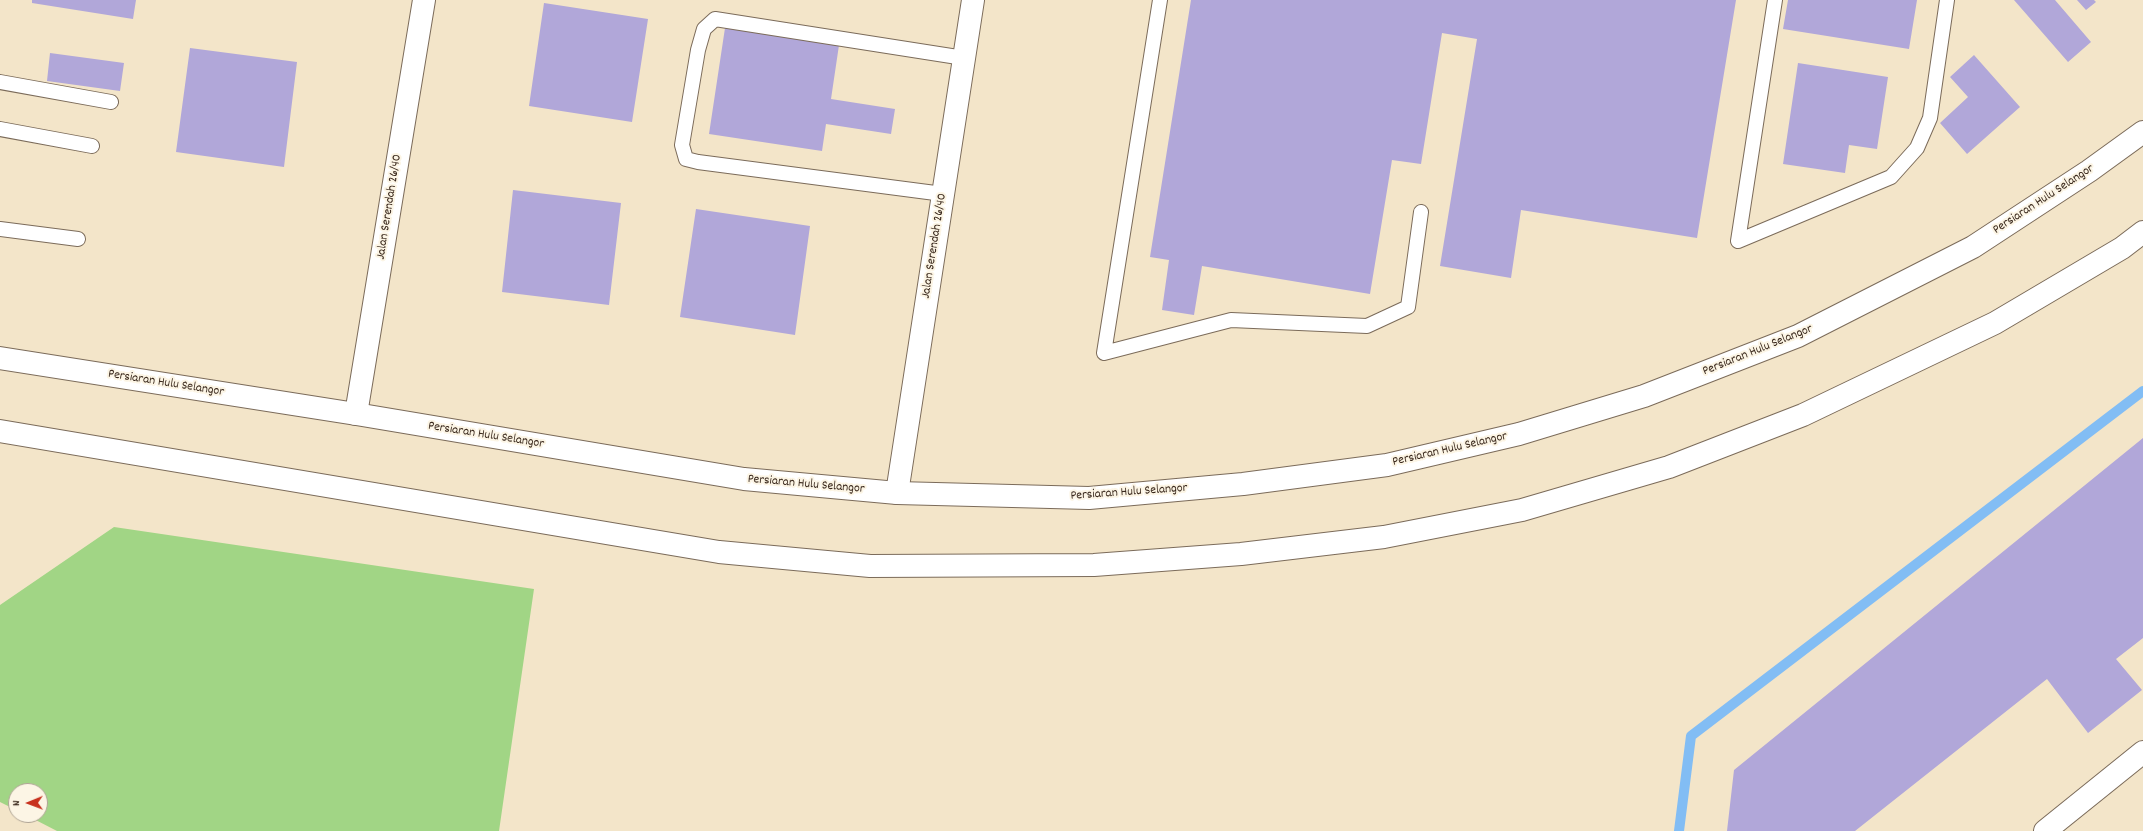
<!DOCTYPE html>
<html>
<head>
<meta charset="utf-8">
<style>
	body { margin:0 }
	#map { position:relative; width:2143px; height:831px; overflow:hidden; background:#f3e5c9; font-family:Dekko,sans-serif }
	canvas { display:block }
	.north { position:absolute; left:8px; top:783px; width:40px; height:40px; box-sizing:border-box; background:#fcf5e5; border:1px solid #afa495; border-radius:50%; rotate:269deg; font-size:11px; font-weight:700; line-height:16px; text-align:center; color:#3b2a1e }
	.north::after { content:''; display:block; margin:auto; width:14px; height:18px; background:#c8321e; clip-path:polygon(50% 0,100% 100%,50% 72%,0 100%) }
</style>
</head>
<body>
<div id="map">
<canvas width="2143" height="831"></canvas>
<div class="north">N</div>
</div>
<script>
const g = document.querySelector('canvas').getContext('2d');
g.lineJoin = 'round';
function fillPath(path, color) { g.fillStyle = color; g.fill(path, 'evenodd'); }
const toPath = rows => new Path2D(rows.map(r => 'M' + r).join(''));
function stroke(path, color, width, dash) { g.strokeStyle = color; g.lineWidth = width; g.lineCap = dash ? 'butt' : 'round'; g.setLineDash(dash || []); g.stroke(path); }
function drawText(font, color, halo, rows, align = 'center') {
  g.font = font + ' Dekko,sans-serif'; g.lineWidth = 4; g.setLineDash([]); g.textBaseline = 'middle'; g.strokeStyle = halo; g.fillStyle = color; for (const [text, x, y, turn = 0] of rows) {
    g.save(); g.translate(x, y); g.rotate((+turn || 0) * Math.PI / 180); g.textAlign = isNaN(turn) ? turn : align; if (halo) g.strokeText(text, 0, 0); g.fillText(text, 0, 0); g.restore();
  }
}
fillPath(toPath([
	[114,527,534,589,499,831,57,831,26,815,40,815,40,791,16,791,16,810,0,802,0,605]
]), '#a1d585');
stroke(toPath([
	[1679,831,1691,736,2143,391]
]), '#82bdf4', 10);
fillPath(toPath([
	[32,0,136,0,133,19,32,3],
	[1191,0,1736,0,1697,238,1521,210,1511,278,1440,266,1477,39,1442,33,1421,164,1392,160,1370,294,1202,266,1194,315,1162,310,1169,260,1150,257],
	[1788,0,1917,0,1909,49,1783,29],
	[2014,0,2055,0,2091,42,2068,62],
	[2077,0,2094,0,2096,2,2086,10],
	[544,3,648,19,632,122,529,106],
	[725,28,839,45,831,99,895,109,891,134,826,124,822,151,709,134],
	[190,48,297,62,284,167,176,152],
	[50,53,124,63,120,91,47,81],
	[1974,55,2020,107,1967,154,1940,123,1968,97,1950,77],
	[1798,63,1888,77,1877,149,1849,145,1845,173,1783,164],
	[513,190,621,203,609,305,502,292],
	[696,209,810,226,795,335,680,317],
	[2143,438,2143,638,2116,659,2142,690,2088,733,2047,679,1855,831,1727,831,1734,770]
]), '#b1a7d9');
const service = toPath([
	[1160,0,1104,353,1231,320,1367,326,1408,307,1421,212],
	[0,82,111,102],
	[0,129,92,146],
	[943,194,698,162,686,159,682,145,698,50,704,29,715,19,964,58],
	[0,229,78,239],
	[1738,241,1891,177,1917,148,1930,118,1947,0],
	[1738,241,1775,0]
]);
const minor = toPath([
	[356,414,424,0],
	[897,493,973,0],
	[2045,831,2143,752]
]);
const primary = toPath([
	[0,358,356,414,744,479,897,493,1089,498,1243,484,1387,465,1519,434,1644,396,1798,336,1973,247,2089,171,2143,132],
	[0,431,719,552,870,566,1094,565,1241,554,1384,537,1522,510,1669,467,1803,415,1995,323,2122,248,2143,232]
]);
stroke(service, '#7b6b5a', 16);
stroke(minor, '#7b6b5a', 24);
stroke(primary, '#7b6b5a', 24);
stroke(service, '#fff', 14);
stroke(minor, '#fff', 22);
stroke(primary, '#fff', 22);
drawText('13px', '#3b2a1e', '#fcf5e5', [
	["Persiaran Hulu Selangor",2044,200,-33],
	["Jalan Serendah 26/40",390,207,-81],
	["Jalan Serendah 26/40",935,246,-81],
	["Persiaran Hulu Selangor",1758,351,-22],
	["Persiaran Hulu Selangor",166,384,9],
	["Persiaran Hulu Selangor",486,436,9],
	["Persiaran Hulu Selangor",1450,450,-13],
	["Persiaran Hulu Selangor",806,485,5],
	["Persiaran Hulu Selangor",1129,493,-4]
]);
</script>
</body>
</html>
